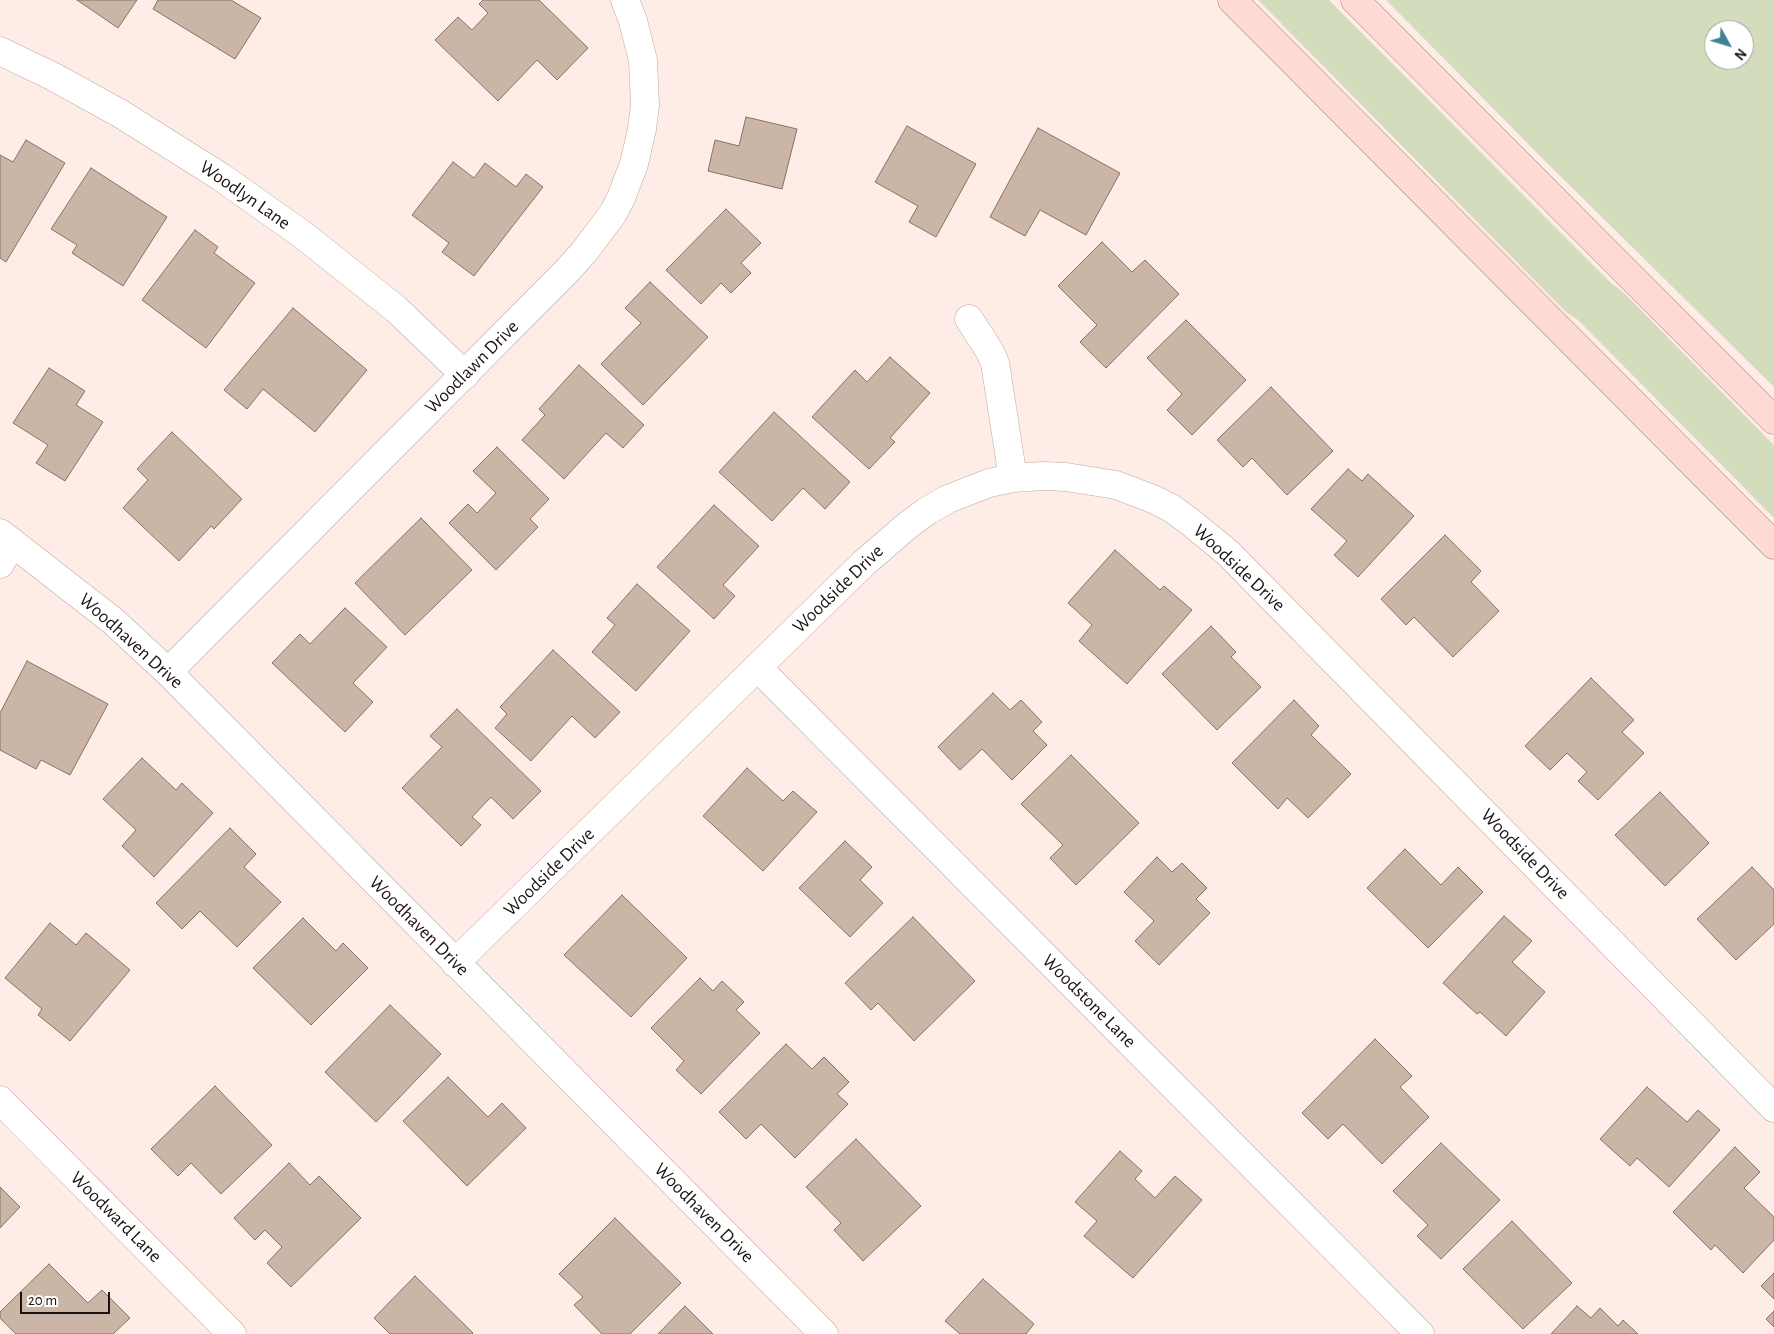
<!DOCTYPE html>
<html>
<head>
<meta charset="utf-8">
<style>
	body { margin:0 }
	#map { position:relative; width:1774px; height:1334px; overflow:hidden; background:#feede7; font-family:"Alegreya Sans",sans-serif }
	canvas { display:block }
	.north { position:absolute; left:1704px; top:20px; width:50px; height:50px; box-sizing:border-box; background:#fff; border:1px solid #a4a09f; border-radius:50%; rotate:129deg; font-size:14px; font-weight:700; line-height:20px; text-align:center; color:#1b120f }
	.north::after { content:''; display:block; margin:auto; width:18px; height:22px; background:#418394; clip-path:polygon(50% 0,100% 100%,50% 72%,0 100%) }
	.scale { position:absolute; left:20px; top:1292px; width:90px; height:22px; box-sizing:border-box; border:2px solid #1b120f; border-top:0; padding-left:6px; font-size:15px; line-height:18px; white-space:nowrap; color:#1b120f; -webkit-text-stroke:4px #fff; paint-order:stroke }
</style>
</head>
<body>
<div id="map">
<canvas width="1774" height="1334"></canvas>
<div class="north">N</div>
<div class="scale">20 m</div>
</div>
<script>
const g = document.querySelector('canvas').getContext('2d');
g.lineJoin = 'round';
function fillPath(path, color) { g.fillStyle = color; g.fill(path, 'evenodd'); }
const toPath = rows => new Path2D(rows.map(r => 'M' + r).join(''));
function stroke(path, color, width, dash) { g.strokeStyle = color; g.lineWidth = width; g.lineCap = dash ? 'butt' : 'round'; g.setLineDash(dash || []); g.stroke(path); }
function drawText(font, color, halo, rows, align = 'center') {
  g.font = font + ' "Alegreya Sans",sans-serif'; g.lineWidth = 5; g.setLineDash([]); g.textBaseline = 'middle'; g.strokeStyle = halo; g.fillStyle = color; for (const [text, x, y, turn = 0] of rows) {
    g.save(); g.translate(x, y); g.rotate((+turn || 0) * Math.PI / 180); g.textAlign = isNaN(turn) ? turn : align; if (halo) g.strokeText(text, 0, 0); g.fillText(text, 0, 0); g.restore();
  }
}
fillPath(toPath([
	[1258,0,1329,0,1612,284,1623,292,1774,445,1774,518,1578,320,1566,312],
	[1386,0,1774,0,1774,387,1544,160],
	[1714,30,1744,30,1744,60,1714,60]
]), '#d4dcbe');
const building = toPath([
	[77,0,137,0,118,28,77,0],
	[158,0,231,0,261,18,235,59,153,9,158,0],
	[483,0,539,0,588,48,557,80,537,60,498,101,435,40,458,17,472,30,488,13,479,4,483,0],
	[746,117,797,129,782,189,708,171,715,140,739,146,746,117],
	[907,126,976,164,936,237,909,222,918,206,875,182,907,126],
	[1038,128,1120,173,1086,235,1040,210,1025,236,990,217,1038,128],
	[26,140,65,163,6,262,0,258,0,155,13,162,26,140],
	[453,162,474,178,485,163,516,187,526,174,543,187,474,276,442,252,449,243,412,215,453,162],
	[91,168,167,217,123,286,72,253,77,245,51,229,91,168],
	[726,209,761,243,741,263,751,273,731,293,721,283,701,304,666,270,726,209],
	[195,230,218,247,214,253,255,283,206,348,142,300,195,230],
	[1102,242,1132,272,1145,260,1179,294,1106,368,1080,342,1097,325,1058,286,1102,242],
	[650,282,708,337,643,405,601,364,641,323,625,308,650,282],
	[293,308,367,370,315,432,263,389,247,409,224,390,293,308],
	[1186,320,1246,380,1192,435,1167,410,1182,394,1147,358,1186,320],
	[890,357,930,393,890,438,895,442,869,469,812,417,855,370,867,382,890,357],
	[579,365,644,425,623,448,606,433,564,479,522,440,545,415,539,409,579,365],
	[49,368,85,391,76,405,103,422,65,481,36,463,48,445,13,423,49,368],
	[1271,387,1333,451,1287,495,1252,458,1243,467,1217,440,1271,387],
	[774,412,850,482,825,509,803,488,772,521,719,472,774,412],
	[172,432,242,499,214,529,211,526,179,561,123,508,148,480,137,469,172,432],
	[497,447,549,499,530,519,538,527,496,570,449,523,468,504,477,513,496,493,473,471,497,447],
	[1348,469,1362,481,1368,474,1414,516,1358,577,1334,555,1347,541,1311,509,1348,469],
	[714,505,759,546,723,585,735,596,714,619,657,567,714,505],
	[421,518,472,570,405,635,355,583,421,518],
	[1445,535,1481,571,1471,582,1499,611,1453,657,1414,617,1406,625,1381,599,1445,535],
	[1115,550,1160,590,1164,586,1192,610,1127,684,1079,641,1092,625,1068,603,1115,550],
	[637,584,690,631,636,691,592,652,615,625,607,618,637,584],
	[345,608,387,647,353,683,373,702,345,732,272,663,300,634,310,644,345,608],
	[1211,626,1236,652,1231,657,1261,687,1217,730,1162,674,1211,626],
	[553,650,620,712,595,738,572,716,531,761,495,728,507,714,500,707,553,650],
	[27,661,108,704,70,775,41,760,36,769,0,750,0,713,27,661],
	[1591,678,1634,720,1622,732,1644,753,1598,800,1578,781,1587,772,1567,753,1550,770,1525,746,1591,678],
	[993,693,1010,710,1021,700,1042,722,1033,731,1047,745,1012,780,982,749,960,770,938,747,993,693],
	[1294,700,1319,726,1311,735,1351,774,1308,818,1287,798,1278,809,1232,763,1294,700],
	[457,709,541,791,513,819,491,797,472,817,481,825,461,846,402,788,442,747,430,736,457,709],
	[1071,755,1139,823,1076,885,1050,858,1063,845,1021,804,1071,755],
	[142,758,176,790,182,783,213,813,154,877,122,846,136,830,103,799,142,758],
	[747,768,783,801,793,791,817,812,763,871,703,816,747,768],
	[1660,792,1709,843,1665,886,1615,835,1660,792],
	[230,828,256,854,244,867,281,902,237,947,200,911,182,929,156,903,230,828],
	[845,841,872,867,860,880,883,903,850,937,799,888,845,841],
	[1405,849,1441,885,1458,867,1483,892,1428,948,1367,888,1405,849],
	[1157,857,1172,872,1182,863,1207,888,1196,899,1210,913,1159,965,1135,941,1154,921,1124,892,1157,857],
	[1752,867,1774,890,1774,924,1736,960,1697,919,1752,867],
	[622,895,687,958,631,1017,564,955,622,895],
	[1504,916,1532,941,1512,962,1545,992,1506,1036,1480,1012,1477,1014,1443,983,1504,916],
	[913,917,975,981,914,1041,878,1003,871,1010,845,983,913,917],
	[303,918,336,951,343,943,368,968,311,1025,253,968,303,918],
	[50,923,76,945,86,933,130,970,70,1041,38,1015,42,1009,5,978,50,923],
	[700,978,713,991,722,981,744,1002,736,1010,760,1033,701,1094,676,1070,684,1061,651,1028,700,978],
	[390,1005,441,1054,376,1122,325,1072,390,1005],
	[1375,1039,1412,1076,1400,1087,1429,1117,1382,1164,1343,1124,1328,1139,1302,1113,1375,1039],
	[786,1044,812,1069,824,1057,849,1082,837,1094,848,1104,795,1158,761,1124,746,1139,719,1112,786,1044],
	[448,1077,488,1117,502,1103,526,1128,467,1186,403,1121,448,1077],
	[215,1086,272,1145,221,1194,191,1163,178,1176,151,1149,215,1086],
	[1647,1087,1687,1122,1698,1110,1720,1130,1669,1187,1637,1158,1630,1166,1600,1139,1647,1087],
	[856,1139,921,1206,863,1261,834,1230,841,1223,806,1187,856,1139],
	[1441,1143,1500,1200,1441,1259,1417,1236,1428,1225,1393,1191,1441,1143],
	[1735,1147,1760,1172,1744,1188,1774,1217,1774,1240,1743,1273,1715,1245,1711,1250,1673,1212,1735,1147],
	[1120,1151,1142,1171,1135,1179,1155,1198,1175,1176,1202,1200,1133,1278,1084,1236,1097,1221,1075,1202,1120,1151],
	[289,1163,310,1185,319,1176,361,1218,291,1287,267,1263,282,1247,265,1230,255,1240,234,1218,289,1163],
	[0,1187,20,1207,0,1228,0,1187],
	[615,1218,681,1283,630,1334,602,1334,574,1305,583,1297,559,1274,615,1218],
	[1512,1221,1572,1283,1523,1329,1463,1269,1512,1221],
	[49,1264,88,1303,102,1290,130,1318,113,1334,16,1334,0,1318,0,1312,49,1264],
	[1774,1273,1774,1299,1761,1286,1774,1273],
	[415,1276,473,1333,472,1334,390,1334,374,1318,415,1276],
	[983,1279,1034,1324,1026,1334,960,1334,945,1321,983,1279],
	[685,1306,713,1334,658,1334,685,1306],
	[1577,1306,1591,1318,1600,1308,1618,1326,1623,1320,1638,1334,1551,1334,1577,1306],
	[1774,1311,1774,1327,1766,1319,1774,1311]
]);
fillPath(building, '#cbb5a6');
stroke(building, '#877265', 1);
const minor = toPath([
	[0,51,54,77,121,114,221,177,303,235,396,309,465,375],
	[969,319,989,350,995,363,1013,478],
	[0,533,113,621,168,672,824,1334],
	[0,564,12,542],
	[758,668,1420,1334],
	[168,672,566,272,584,252,612,215,621,198,634,164,642,129,645,105,643,60,633,21,625,0],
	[455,963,864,563,908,525,927,511,948,499,989,483,1013,478,1043,476,1066,477,1116,485,1153,499,1171,508,1189,521,1228,553,1774,1108],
	[0,1100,232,1334]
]);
const major = toPath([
	[1232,0,1774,545],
	[1355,0,1774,420]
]);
stroke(minor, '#c1a79e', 29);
stroke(major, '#af847e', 29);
stroke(minor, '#fff', 28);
stroke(major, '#fedad5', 28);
drawText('19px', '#1b120f', '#fff', [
	["Woodlyn Lane",245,195,35],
	["Woodlawn Drive",472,367,-45],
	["Woodside Drive",1239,568,43],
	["Woodside Drive",838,589,-44],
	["Woodhaven Drive",131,641,42],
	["Woodside Drive",1525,854,46],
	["Woodside Drive",549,872,-44],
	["Woodhaven Drive",419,926,45],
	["Woodstone Lane",1089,1001,45],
	["Woodhaven Drive",704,1213,45],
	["Woodward Lane",116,1217,45]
]);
</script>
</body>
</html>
